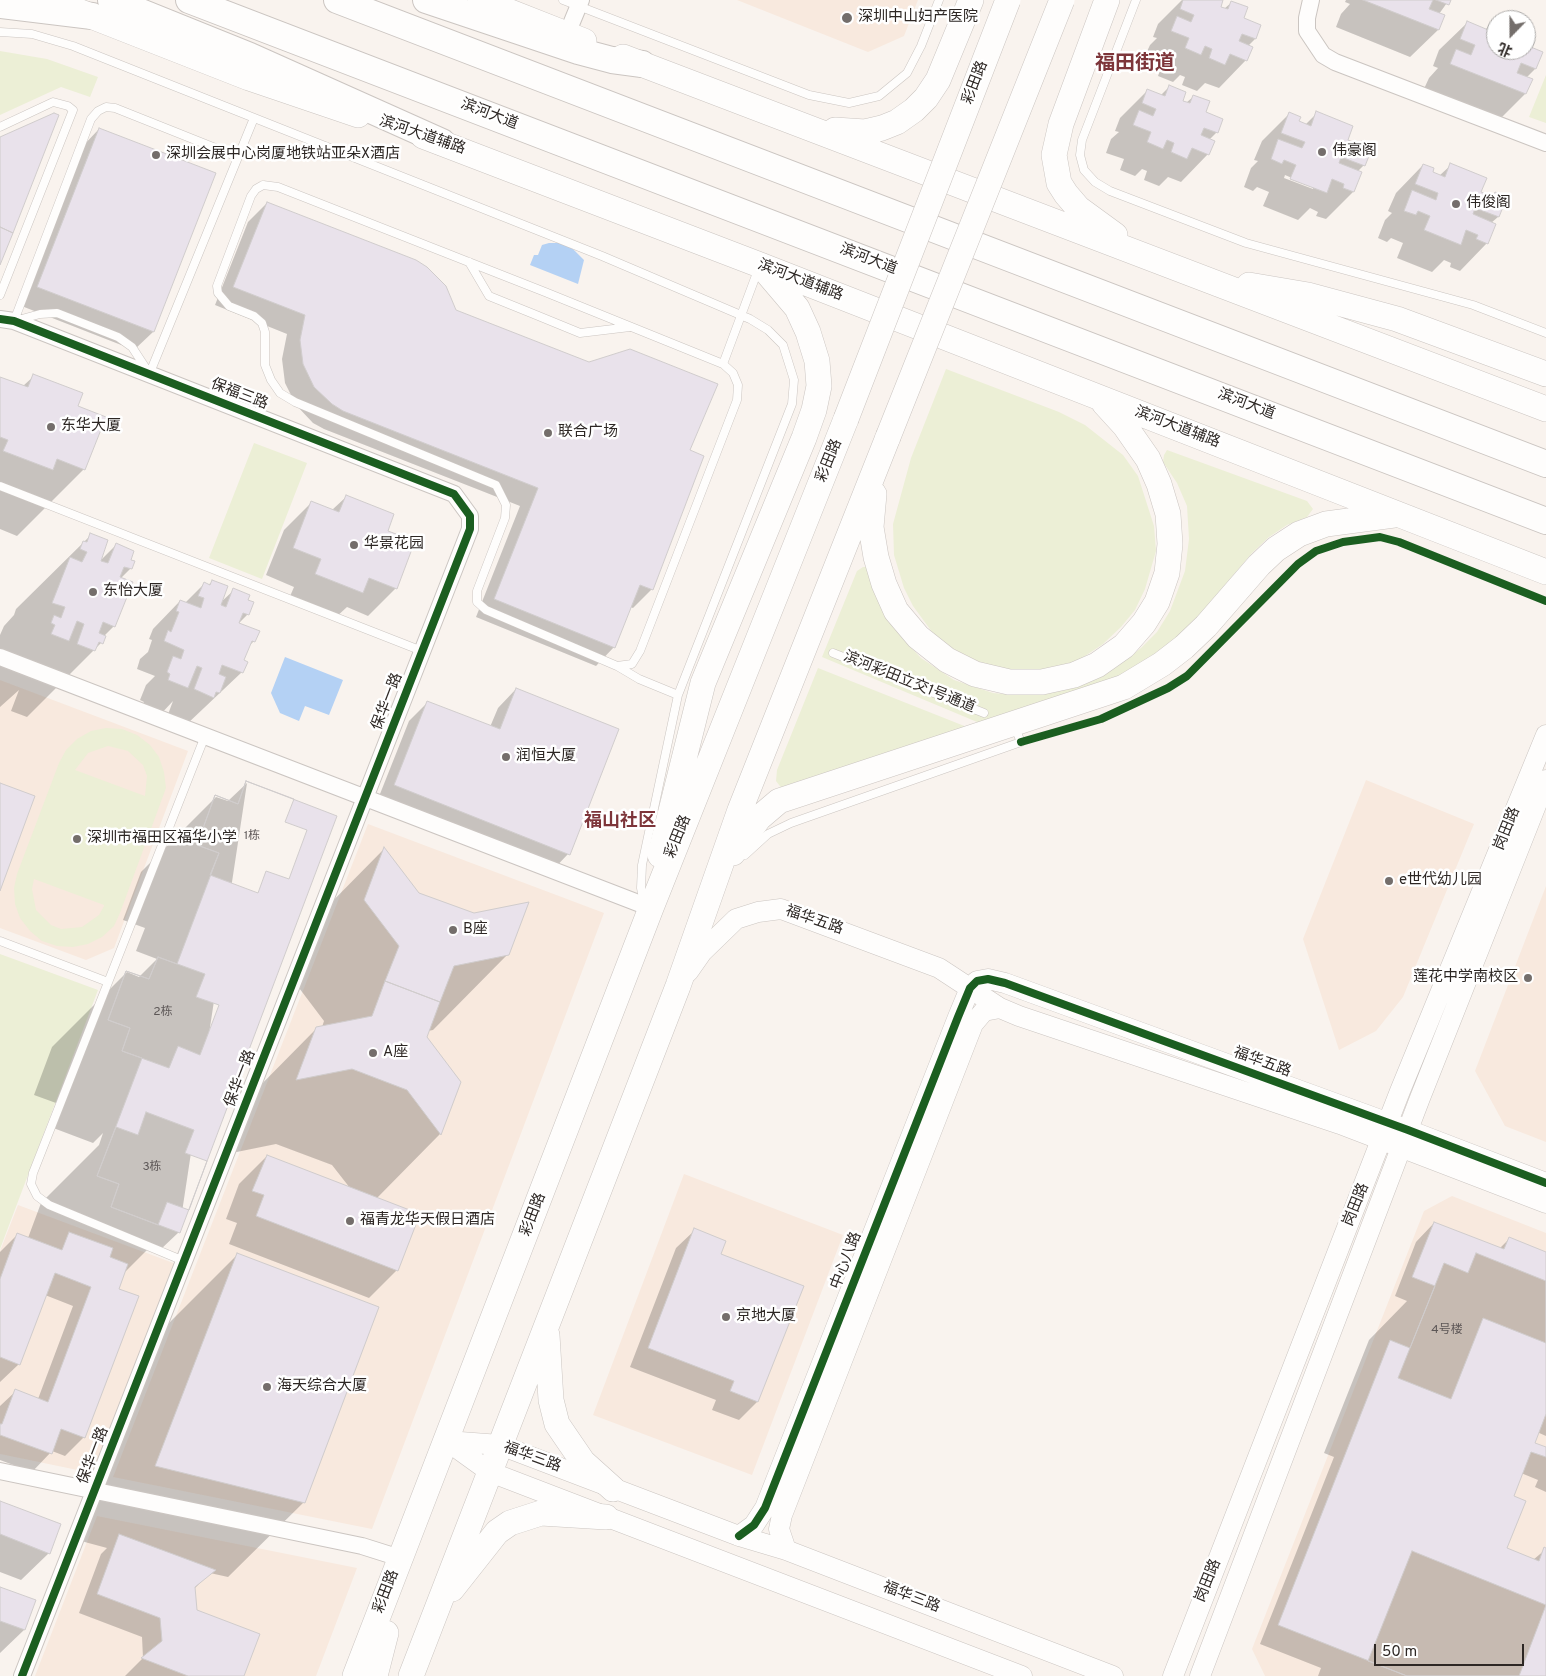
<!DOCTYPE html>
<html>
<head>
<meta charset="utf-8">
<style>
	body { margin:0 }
	#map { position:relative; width:1546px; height:1676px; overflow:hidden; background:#f9f3ee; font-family:Overpass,"Noto Sans SC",sans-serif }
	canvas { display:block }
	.north { position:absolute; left:1486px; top:10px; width:50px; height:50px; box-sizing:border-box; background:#fff; border:1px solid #aba9a7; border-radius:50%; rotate:202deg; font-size:14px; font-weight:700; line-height:20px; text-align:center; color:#2d2724 }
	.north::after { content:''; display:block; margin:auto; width:18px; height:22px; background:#746e6b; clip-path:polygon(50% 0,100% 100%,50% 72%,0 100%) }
	.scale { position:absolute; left:1374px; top:1644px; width:150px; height:22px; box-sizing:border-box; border:2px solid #2d2724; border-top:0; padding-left:6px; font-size:15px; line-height:18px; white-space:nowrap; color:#2d2724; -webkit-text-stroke:4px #fff; paint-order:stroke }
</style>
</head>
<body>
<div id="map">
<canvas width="1546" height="1676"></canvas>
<div class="north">北</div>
<div class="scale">50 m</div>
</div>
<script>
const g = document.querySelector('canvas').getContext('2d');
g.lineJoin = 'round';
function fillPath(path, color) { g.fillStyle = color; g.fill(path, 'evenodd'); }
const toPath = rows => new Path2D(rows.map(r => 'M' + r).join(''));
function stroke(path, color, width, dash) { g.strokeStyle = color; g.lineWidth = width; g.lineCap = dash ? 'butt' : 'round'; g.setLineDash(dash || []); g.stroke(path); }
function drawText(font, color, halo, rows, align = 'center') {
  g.font = font + ' Overpass,"Noto Sans SC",sans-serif'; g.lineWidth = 5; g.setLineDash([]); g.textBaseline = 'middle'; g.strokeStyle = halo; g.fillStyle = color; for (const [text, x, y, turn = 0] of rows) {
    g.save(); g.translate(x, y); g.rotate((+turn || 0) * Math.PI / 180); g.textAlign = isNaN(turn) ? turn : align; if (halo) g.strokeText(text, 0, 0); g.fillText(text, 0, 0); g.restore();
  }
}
fillPath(toPath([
	[737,0,918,0,904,36,868,52],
	[0,680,188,751,114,948,86,960,0,928],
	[1366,780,1474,824,1403,997,1376,1031,1339,1050,1303,939],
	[368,824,604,913,372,1529,113,1477],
	[1546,886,1546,1142,1505,1126,1475,1071],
	[684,1174,843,1235,752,1475,593,1415],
	[1452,1196,1546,1233,1546,1676,1265,1676,1252,1649,1424,1211],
	[18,1205,176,1264,97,1474,0,1454,0,1251],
	[97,1516,357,1568,316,1676,35,1676]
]), '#f8e9de');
fillPath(toPath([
	[0,51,47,59,98,77,90,97,61,87,0,115],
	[1546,75,1546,123,1529,117],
	[946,369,1059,412,1085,425,1123,455,1138,476,1154,526,1156,551,1145,589,1135,610,1121,627,1103,644,1082,658,1062,667,1042,673,1002,672,965,658,935,636,913,606,904,588,894,555,893,524,911,458],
	[254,443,307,463,262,579,209,558],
	[1167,450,1307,501,1313,509,1307,517,1287,525,1269,537,1252,553,1180,638,1123,677,989,727,822,657,857,571,863,567,867,567,893,625,904,640,921,658,954,680,993,693,1015,695,1042,695,1080,685,1115,668,1141,648,1157,632,1170,611,1185,571,1189,539,1187,506,1177,483,1163,462,1164,455],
	[818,668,977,731,783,790,776,781,777,770],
	[106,728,122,729,137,735,150,745,159,757,164,772,166,788,120,913,114,926,102,937,88,944,73,947,57,946,42,941,30,931,20,918,15,904,14,888,17,874,59,763,66,750,77,739,91,731],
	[108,746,128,751,143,765,147,776,145,796,75,770,88,753],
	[34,879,104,905,104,906,99,915,82,927,61,929,51,925,36,910,32,889],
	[0,954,98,990,0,1249]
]), '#ecefd6');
fillPath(toPath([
	[549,243,560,243,571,247,584,260,578,284,530,265,534,255,538,255,542,245],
	[285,657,343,680,329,715,305,706,299,721,280,713,271,693]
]), '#b4d1f4');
fillPath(toPath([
	[1182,0,1222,0,1219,7,1224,9,1232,2,1242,18,1260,25,1255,39,1248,46,1246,60,1219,88,1205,83,1197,91,1182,85,1185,77,1180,75,1173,82,1158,76,1162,65,1144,58,1150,45,1157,38,1153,37,1158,24],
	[1346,0,1449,0,1439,14,1443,16,1438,30,1410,57,1336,27,1341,14,1350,4,1345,2],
	[1501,14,1516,20,1496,20,1496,50,1526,50,1526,46,1535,69,1526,78,1525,94,1498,121,1423,91,1429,78,1438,68,1433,66,1439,50,1467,23,1485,30],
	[1169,87,1181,101,1186,103,1194,96,1217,132,1209,140,1208,154,1181,182,1168,177,1159,186,1144,180,1147,171,1142,169,1135,176,1120,170,1124,159,1106,153,1111,139,1119,132,1115,131,1120,118,1148,90,1161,95],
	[1317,113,1346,141,1358,146,1362,142,1364,165,1357,172,1361,173,1353,192,1326,219,1316,216,1318,212,1310,208,1298,220,1263,206,1269,192,1257,187,1253,191,1244,187,1251,168,1258,161,1254,160,1262,141,1289,114,1297,122,1305,125],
	[1285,175,1313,187,1313,189,1284,178],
	[99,129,214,174,153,332,134,350,19,305,81,148],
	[1423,165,1431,173,1439,176,1451,165,1480,192,1492,197,1495,194,1505,198,1498,217,1491,223,1487,243,1460,271,1450,267,1451,263,1444,260,1432,272,1397,258,1403,243,1391,238,1387,242,1378,238,1385,220,1392,213,1388,211,1396,193],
	[267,203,455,311,689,451,652,589,633,608,630,607,614,647,596,666,476,617,520,506,324,429,313,423,296,405,285,383,282,359,287,334,215,305,248,222],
	[34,376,76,407,84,469,17,536,0,529,0,378,23,386],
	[346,497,386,531,396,588,368,616,347,607,334,619,288,601,294,587,266,575,284,530,312,502,332,510],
	[91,535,98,563,116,545,129,561,131,568,120,579,114,626,104,636,101,643,27,717,11,711,19,690,0,707,0,635,4,626,14,615,16,609],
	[212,582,220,603,234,590,252,603,247,615,238,624,254,641,247,648,242,661,242,672,186,725,167,717,173,701,160,715,141,707,144,702,140,700,146,685,155,676,137,669,140,659,148,652,152,640,149,639,153,629,180,601,185,603,204,584,208,585],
	[516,689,568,854,550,873,376,804,409,721,428,702,490,727,498,708],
	[247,783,179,1232,160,1250,150,1247,123,1274,117,1289,84,1437,65,1456,52,1451,32,1472,0,1460,0,1406,16,1391,38,1399,73,1306,45,1295,19,1364,0,1382,0,1252,18,1234,28,1238,41,1203,99,1145,103,1133,93,1143,48,1126,56,1103,34,1095,52,1047,127,972,139,977,157,959,136,951,145,928,123,920,141,872,216,797,228,801],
	[384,849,418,894,508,954,433,1030,428,1031,426,1037,460,1082,440,1134,376,1199,418,1215,396,1271,369,1298,229,1244,237,1223,226,1219,239,1184,267,1156,350,1188,332,1165,276,1144,222,1155,242,1104,317,1028,322,1027,324,1021,290,976,310,924],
	[1434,1223,1499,1249,1509,1239,1546,1254,1546,1436,1537,1432,1533,1444,1546,1449,1546,1492,1535,1487,1538,1480,1521,1473,1512,1497,1505,1549,1533,1560,1546,1549,1546,1676,1318,1676,1321,1668,1260,1644,1334,1457,1324,1453,1369,1340,1407,1301,1395,1296,1416,1242],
	[695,1230,720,1254,757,1402,739,1420,712,1410,716,1400,630,1367,676,1248],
	[237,1255,304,1502,228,1577,210,1573,194,1589,196,1611,243,1676,125,1676,143,1658,142,1637,79,1613,101,1554,107,1548,81,1541,162,1330],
	[0,1502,49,1553,21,1580,0,1572],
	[0,1588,34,1601,24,1630,0,1653]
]), '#0003');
const building = toPath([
	[1183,0,1223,0,1221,7,1228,9,1231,1,1248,7,1244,18,1261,25,1256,39,1242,34,1239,41,1253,47,1247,61,1230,54,1225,65,1209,58,1212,49,1205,46,1201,55,1185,48,1189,38,1171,31,1177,16,1191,22,1194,15,1180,9,1183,0],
	[1363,0,1433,0,1429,9,1445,15,1439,30,1363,0],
	[1436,0,1451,0,1449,5,1436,0],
	[1501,13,1519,20,1498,20,1501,13],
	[1467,21,1493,32,1496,25,1496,50,1526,50,1526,45,1543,52,1536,69,1521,63,1517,73,1533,79,1526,94,1450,64,1456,49,1471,55,1475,45,1460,39,1467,21],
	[1169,85,1186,92,1183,101,1190,103,1193,95,1210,101,1206,112,1223,119,1218,133,1204,128,1201,135,1215,141,1209,155,1192,148,1187,159,1171,152,1174,143,1167,140,1163,149,1147,142,1151,132,1133,125,1139,110,1153,116,1156,109,1142,103,1147,89,1165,96,1169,85],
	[1316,111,1353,126,1348,140,1360,145,1361,141,1373,146,1365,166,1341,157,1339,163,1362,172,1354,192,1343,188,1344,184,1332,179,1327,193,1290,179,1296,165,1284,160,1282,164,1271,159,1278,139,1302,148,1305,142,1281,133,1289,112,1301,117,1299,121,1311,126,1316,111],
	[54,113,59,115,13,233,0,227,0,137,54,113],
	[99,128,216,173,154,332,37,287,99,128],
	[1450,163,1487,178,1481,192,1493,197,1495,192,1507,197,1499,217,1475,208,1473,214,1496,224,1488,244,1476,239,1478,235,1466,230,1461,245,1424,230,1430,216,1418,211,1416,215,1404,211,1412,190,1436,200,1438,193,1415,184,1423,164,1434,168,1433,172,1445,177,1450,163],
	[267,202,416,260,427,267,446,286,456,310,589,362,630,349,718,384,690,450,704,456,653,590,640,585,615,648,494,599,538,488,343,411,332,404,314,387,303,364,300,340,305,315,233,287,267,202],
	[0,227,13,233,0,265,0,227],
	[33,374,83,393,78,406,106,417,85,470,57,459,53,470,3,451,8,440,0,437,0,377,28,387,33,374],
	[346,495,394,514,388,531,415,541,397,589,369,578,363,593,315,574,321,559,293,548,311,501,339,512,346,495],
	[90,533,108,540,101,561,108,563,116,543,134,551,131,560,135,561,132,569,124,567,120,577,133,582,115,627,103,622,99,633,106,636,103,644,99,642,95,651,77,644,84,624,77,621,69,641,51,634,55,625,51,623,54,615,61,618,65,607,52,603,70,557,82,562,87,552,80,549,83,541,87,542,90,533],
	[212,580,228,586,221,605,226,607,233,588,250,595,248,600,254,602,249,615,243,613,239,623,260,631,255,642,252,641,244,660,248,662,243,673,222,665,219,674,226,677,220,693,216,692,214,698,194,689,202,668,197,666,188,688,168,680,170,674,167,672,173,656,181,659,184,650,164,641,168,630,171,632,179,612,176,611,180,600,201,608,204,598,198,596,204,582,210,585,212,580],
	[516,688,619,729,570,855,394,785,427,701,500,729,516,688],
	[246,781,337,816,180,1233,111,1207,119,1184,97,1176,142,1058,122,1051,130,1028,108,1020,126,971,149,979,158,957,177,964,219,853,197,845,215,795,238,804,246,781],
	[246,781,294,799,285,822,307,830,289,879,266,871,258,893,210,875,219,853,197,845,215,795,238,804,246,781],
	[0,783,35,796,0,891,0,783],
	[384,847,419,893,474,913,529,902,509,955,454,966,440,1002,385,981,399,946,364,900,384,847],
	[158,957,205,974,196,997,219,1005,200,1055,178,1046,169,1068,122,1051,130,1028,108,1020,126,971,149,979,158,957],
	[385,981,440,1002,427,1037,461,1082,441,1135,407,1090,352,1069,296,1080,316,1027,372,1016,385,981],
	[146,1112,194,1130,185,1153,207,1161,189,1210,167,1202,158,1225,111,1207,119,1184,97,1176,116,1127,138,1135,146,1112],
	[267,1155,420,1214,398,1271,256,1216,264,1195,252,1191,267,1155],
	[1434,1222,1504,1249,1509,1237,1546,1252,1546,1414,1535,1443,1546,1447,1546,1457,1531,1452,1514,1496,1526,1501,1507,1548,1539,1561,1544,1547,1546,1548,1546,1676,1407,1676,1278,1625,1390,1340,1410,1348,1435,1286,1412,1277,1434,1222],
	[694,1228,726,1241,721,1254,804,1286,758,1402,730,1391,734,1381,648,1348,694,1228],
	[69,1232,113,1248,110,1257,128,1264,119,1289,139,1296,85,1438,61,1429,52,1454,0,1435,0,1424,2,1424,15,1389,48,1402,91,1287,55,1273,20,1365,0,1357,0,1279,17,1233,62,1250,69,1232],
	[237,1253,379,1307,305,1503,155,1466,237,1253],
	[1476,1253,1546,1281,1546,1343,1483,1318,1451,1399,1398,1378,1444,1263,1468,1273,1476,1253],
	[0,1501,61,1524,50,1554,0,1534,0,1501],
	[119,1534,216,1570,195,1587,197,1610,260,1634,244,1676,188,1676,141,1658,162,1641,160,1618,97,1594,119,1534],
	[1412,1551,1546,1605,1519,1676,1407,1676,1368,1661,1412,1551],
	[0,1587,36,1600,25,1630,0,1621,0,1587]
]);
fillPath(building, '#e9e2eb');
stroke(building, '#d0cccc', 1);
const service = toPath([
	[563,0,809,95,849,103,879,96,907,73,921,46,939,0],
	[1136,0,1082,140,1080,155,1084,170,1095,182,1110,191,1246,243,1473,305,1546,333],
	[0,32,32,34,73,46,602,256,750,319,768,330,783,345,794,380,792,404,678,695,642,865,641,888,643,899,647,904],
	[0,127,53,102,68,106,73,110,0,295],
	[263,185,278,187,545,292,723,364,733,373,738,385,737,400,640,651,632,664,617,666,486,610,477,602,477,591,505,518,506,505,496,485,295,402,280,393,271,380,265,365,265,332,262,323,254,316,229,306,218,293,217,286,251,196,256,189,263,185],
	[469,262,489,296,536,315,580,333,630,327],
	[18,320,40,314,57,313,118,337,132,347,147,370],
	[14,321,91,119,98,111,106,107,115,108,238,157],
	[723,364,758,270],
	[149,375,254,118],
	[0,486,422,651],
	[833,653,984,713],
	[617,666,639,679,678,695],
	[745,855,768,834,791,823,1021,742,1018,735],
	[0,941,108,982],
	[184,1261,49,1205,37,1196,31,1184,33,1173,205,736]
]);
const minor = toPath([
	[1311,0,1307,18,1307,31,1323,55,1335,62,1546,143],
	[567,34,581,0],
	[0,319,14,321,454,494,470,516,470,529,22,1676],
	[0,657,651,908],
	[0,1471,362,1546,400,1558]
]);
const tertiary = toPath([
	[688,972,702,952,736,919,758,912,781,909,939,968,1000,1008,1019,1016,1340,1124,1546,1203],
	[447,1441,500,1445,739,1536,786,1550,1113,1676],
	[447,1441,490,1472,1022,1676],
	[739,1536,754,1525,765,1508,958,1017,970,988,977,981,988,979,1005,983,1408,1130,1546,1183],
	[786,1550,779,1529,782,1515,973,1024,984,1011,1000,1008],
	[1173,1676,1400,1091,1546,735],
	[1200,1676,1420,1098,1546,780]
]);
const primary = toPath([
	[480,0,584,41],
	[1107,0,1061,124,1054,155,1059,183,1066,194,1078,208,1115,235],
	[73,9,249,78,358,115],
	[623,57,1546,409],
	[835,130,865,132,882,128,897,122,914,110,926,98,938,80,971,0],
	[423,136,760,265,1546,572],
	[1249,285,1308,295,1397,319,1546,374],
	[874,494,871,527,876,557,884,584,896,611,918,637,947,660,975,674,1009,682,1042,682,1074,675,1097,665,1124,646,1144,623,1157,602,1167,573,1170,544,1168,514,1159,484,1148,459,1125,426,1104,403],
	[733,853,759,818,779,801,1124,687,1162,664,1184,647,1206,626,1259,565,1276,549,1299,534,1326,524,1394,515],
	[660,855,703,683,804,438,814,410,819,386,817,361,808,332,797,308,763,268],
	[547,1335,551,1400,557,1424,583,1462,613,1489],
	[452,1589,497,1532,510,1523,541,1513,606,1517],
	[355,1676,651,908,846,419],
	[375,1676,386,1633],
	[411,1676,678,986,740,810,888,437]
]);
const trunk = toPath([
	[111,0,250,56,442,142],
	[189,0,1546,521],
	[337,0,1546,464],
	[426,0,578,51,612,60,642,64],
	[0,5,92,16]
]);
stroke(service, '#cbc5c1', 9);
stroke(minor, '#cbc5c1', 18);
stroke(tertiary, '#cbc5c1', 21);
stroke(primary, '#cbc5c1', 26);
stroke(trunk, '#cbc5c1', 28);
stroke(service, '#fefdfc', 8);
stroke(minor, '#fefdfc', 16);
stroke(tertiary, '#fefdfc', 20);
stroke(primary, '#fefdfc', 25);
stroke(trunk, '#fefdfc', 26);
const primaryBridge = toPath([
	[846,419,1008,0],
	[888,437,1062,0]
]);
stroke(primaryBridge, '#cbc5c1', 26, []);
stroke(primaryBridge, '#fefdfc', 25);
stroke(toPath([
	[0,319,14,321,454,494,470,516,470,529,22,1676],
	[1021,742,1101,719,1168,688,1187,676,1298,564,1316,551,1343,542,1380,537,1399,542,1546,601],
	[739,1536,754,1525,765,1508,958,1017,970,988,977,981,988,979,1005,983,1408,1130,1546,1183]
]), '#1b5e20', 8);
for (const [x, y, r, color] of [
	[847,18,6,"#746e6b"],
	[1322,152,5,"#746e6b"],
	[156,155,5,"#746e6b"],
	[1456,204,5,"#746e6b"],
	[51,427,5,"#746e6b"],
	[548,433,5,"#746e6b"],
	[354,545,5,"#746e6b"],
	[93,592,5,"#746e6b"],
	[506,757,5,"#746e6b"],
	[77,839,5,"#746e6b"],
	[1389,881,5,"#746e6b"],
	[453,930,5,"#746e6b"],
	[1528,978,5,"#746e6b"],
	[373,1053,5,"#746e6b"],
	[350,1221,5,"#746e6b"],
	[726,1317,5,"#746e6b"],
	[267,1387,5,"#746e6b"]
]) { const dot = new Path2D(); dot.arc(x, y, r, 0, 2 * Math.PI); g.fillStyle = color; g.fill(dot); stroke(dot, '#fff', 2); }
drawText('12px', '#5c5656', null, [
	["1栋",252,837],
	["2栋",163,1013],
	["3栋",152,1168],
	["4号楼",1447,1331]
]);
drawText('15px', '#2d2724', '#fff', [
	["深圳中山妇产医院",858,18],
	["伟豪阁",1332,152],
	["深圳会展中心岗厦地铁站亚朵X酒店",166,155],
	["伟俊阁",1466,204],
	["东华大厦",61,427],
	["联合广场",558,433],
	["华景花园",364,545],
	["东怡大厦",103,592],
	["润恒大厦",516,757],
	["深圳市福田区福华小学",87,839],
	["e世代幼儿园",1399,881],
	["B座",463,930],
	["莲花中学南校区",1518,978,"right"],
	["A座",383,1053],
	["福青龙华天假日酒店",360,1221],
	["京地大厦",736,1317],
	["海天综合大厦",277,1387]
], 'left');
drawText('15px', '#2d2724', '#fff', [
	["彩田路",976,83,-69],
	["滨河大道",489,115,21],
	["滨河大道辅路",422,136,19],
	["滨河大道",868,260,21],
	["滨河大道辅路",800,281,21],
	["保福三路",239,395,21],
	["滨河大道",1246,405,21],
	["滨河大道辅路",1177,428,21],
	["彩田路",830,461,-68],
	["滨河彩田立交1号通道",909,683,22],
	["保华一路",388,702,-69],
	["岗田路",1508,829,-68],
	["彩田路",679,837,-68],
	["福华五路",814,921,19],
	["福华五路",1262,1063,20],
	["保华一路",241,1079,-69],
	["岗田路",1357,1205,-68],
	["彩田路",534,1215,-69],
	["中心八路",847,1261,-69],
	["保华一路",94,1456,-69],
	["福华三路",532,1458,20],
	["岗田路",1209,1581,-68],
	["彩田路",387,1592,-69],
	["福华三路",911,1598,21]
]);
drawText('bold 18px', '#7d353a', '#fff', [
	["福山社区",620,822]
]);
drawText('bold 20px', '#7d353a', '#fff', [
	["福田街道",1135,65]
]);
</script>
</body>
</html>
